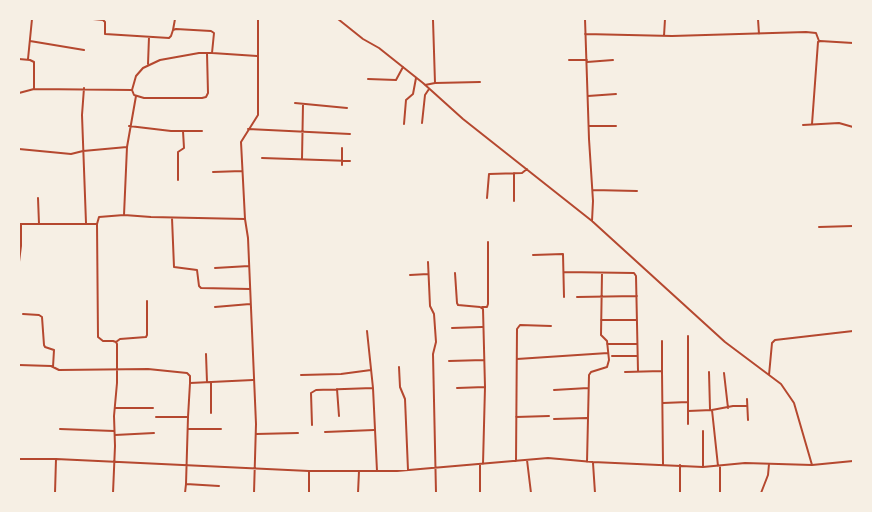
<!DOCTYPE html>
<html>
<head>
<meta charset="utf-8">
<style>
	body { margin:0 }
	#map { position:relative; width:872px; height:512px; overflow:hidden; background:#f6efe4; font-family:"Source Sans 3",sans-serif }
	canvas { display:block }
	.frame { position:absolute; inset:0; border:20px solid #f6efe4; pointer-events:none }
</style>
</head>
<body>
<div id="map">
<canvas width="872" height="512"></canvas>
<div class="frame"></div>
</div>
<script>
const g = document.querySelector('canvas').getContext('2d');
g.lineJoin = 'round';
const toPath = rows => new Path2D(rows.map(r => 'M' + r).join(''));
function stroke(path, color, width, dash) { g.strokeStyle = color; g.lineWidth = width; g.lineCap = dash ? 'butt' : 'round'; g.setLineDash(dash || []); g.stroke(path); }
stroke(toPath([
	[93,19,103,20,105,22,105,34,169,38,171,36,173,30,176,29,211,31,214,33,212,53],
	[338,19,363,39,379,48,423,83,463,119,592,221,725,342,781,384,794,403,812,465],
	[585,19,589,139,593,201,592,221],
	[758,19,759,34],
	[433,20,435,83],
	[173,30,175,19],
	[585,34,672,36,806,32,816,33,819,41],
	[664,36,665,19],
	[30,41,84,50],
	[207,53,208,93,206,97,202,98,144,98,134,95,132,90,136,76,143,68,160,60,199,53,212,53,257,56],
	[19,59,30,60,34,62,34,89],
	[28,59,32,19],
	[569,60,587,60],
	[587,62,613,60],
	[148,64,149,37],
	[368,79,396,80,403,67],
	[425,85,435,83,480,82],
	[84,88,82,115,86,223],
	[19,93,34,89,132,90],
	[588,96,616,94],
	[295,103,347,108],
	[422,123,425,95,429,89],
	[404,124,406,100,413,94,416,78],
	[812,124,818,42,820,41,853,43],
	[803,125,839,123,853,127],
	[129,126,171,131,202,131],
	[589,126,616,126],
	[248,129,350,134],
	[342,148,342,165],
	[19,149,71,154,83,151,127,147],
	[262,158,350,161],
	[302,159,303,104],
	[213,172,242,171],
	[514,173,514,201],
	[178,180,178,152,184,148,183,131],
	[593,190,637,191],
	[38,198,39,224],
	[487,198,489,174,522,173,527,169],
	[124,215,127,147,136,96],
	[172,218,174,267,197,270,199,286,201,288,250,289],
	[19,224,97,224,99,217,124,215,151,217,245,219],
	[97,224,98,337,103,341,113,341,116,342,117,344,117,383,114,416,115,446,113,493],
	[819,227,853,226],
	[533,255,563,254,564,297],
	[19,262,21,246,21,224],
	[428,262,430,306,434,314,436,342,433,354,436,493],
	[215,268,249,266],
	[564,272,634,273,636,276,638,371],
	[455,273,457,303,458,305,480,307,483,309,485,387,483,464],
	[410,275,428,274],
	[577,297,637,296],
	[215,307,250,304],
	[482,307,487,307,488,304,488,242],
	[23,314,39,315,42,317,44,345,45,347,54,350,53,367],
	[601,320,637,320],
	[452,328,482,327],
	[367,331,373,388,377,471],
	[662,341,662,371],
	[116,342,120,339,146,337,147,335,147,301],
	[607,344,637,344],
	[206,354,207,382],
	[612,356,637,356],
	[517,359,608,353],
	[449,361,484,360],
	[19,365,51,366,59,370,148,369,187,373,190,376,190,383],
	[399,367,400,387,405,399,408,470],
	[625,372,662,371,663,464],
	[709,372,710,409],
	[724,373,728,408],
	[301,375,341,374,371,370],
	[769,375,772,343,775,340,853,331],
	[211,382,211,413],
	[457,388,485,387],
	[337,389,339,416],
	[554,390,588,388],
	[747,399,748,420],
	[688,402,688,336],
	[663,403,688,402,688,411,712,410,718,466],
	[115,408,153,408],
	[712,410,733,406,747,406],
	[688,411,688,424],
	[156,417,188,417,186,484,219,486],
	[188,417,190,383,253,380],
	[516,417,549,416],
	[554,419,587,418],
	[312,425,311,393,316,390,373,388],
	[60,429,114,431],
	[189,429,221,429],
	[703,431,703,467],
	[325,432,374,430],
	[256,434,298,433],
	[115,435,154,433],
	[19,459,56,459],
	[527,460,531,493],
	[516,461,517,329,520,325,551,326],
	[587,462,589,375,591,372,607,367,609,360,607,341,601,335,602,273],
	[593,463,595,493],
	[55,493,56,459,309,471,397,471,548,458,593,462,703,467,745,463,812,465,853,461],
	[185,493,186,484],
	[254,493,256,424,248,238,245,219,241,142,258,115,258,19],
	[309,493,309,471],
	[358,493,359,471],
	[480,493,480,464],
	[680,493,680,465],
	[720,493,720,466],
	[761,493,768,475,769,464]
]), '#b5482f', 2);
</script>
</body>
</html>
